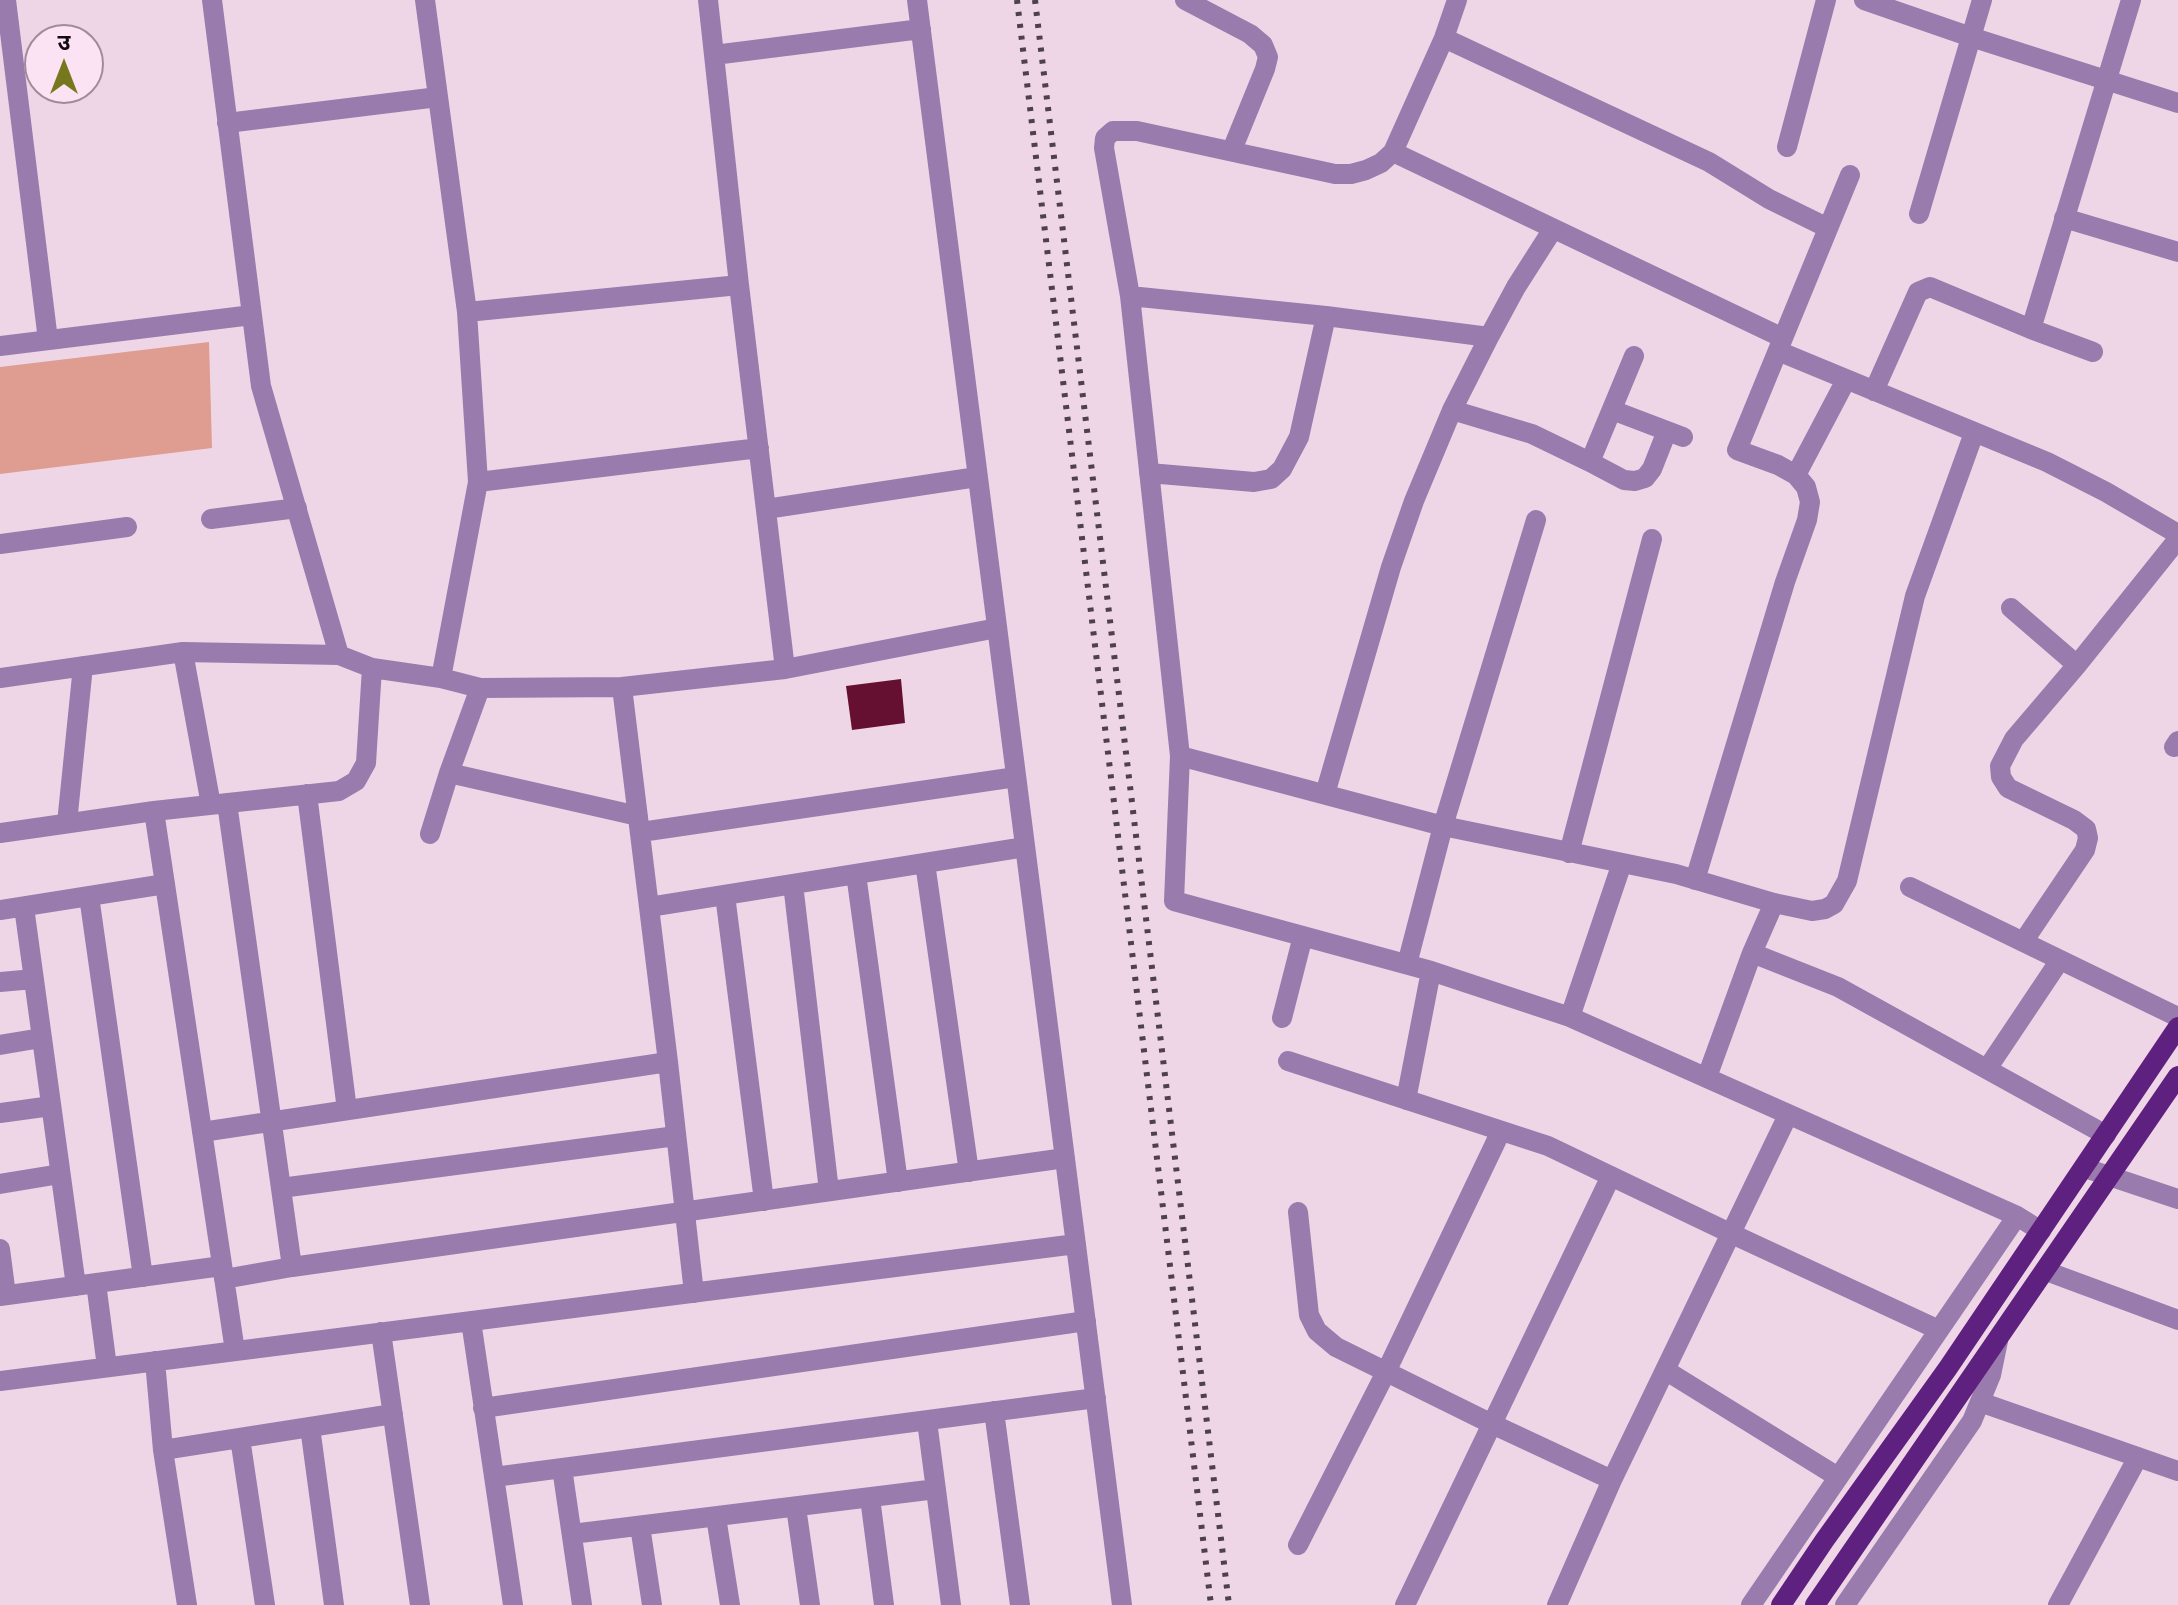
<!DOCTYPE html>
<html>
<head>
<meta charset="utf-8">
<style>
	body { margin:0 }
	#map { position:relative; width:2178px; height:1605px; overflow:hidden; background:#efd6e7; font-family:Manrope,"Noto Sans Devanagari",sans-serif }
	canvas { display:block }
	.north { position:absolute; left:24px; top:24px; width:80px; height:80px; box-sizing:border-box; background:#fce3f4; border:2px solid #9e8c99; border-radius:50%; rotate:0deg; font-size:22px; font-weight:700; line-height:32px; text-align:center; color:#120a10 }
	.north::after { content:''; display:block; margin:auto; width:28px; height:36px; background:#77771e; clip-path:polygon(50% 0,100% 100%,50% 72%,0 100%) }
</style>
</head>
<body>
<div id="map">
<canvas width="2178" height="1605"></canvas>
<div class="north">उ</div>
</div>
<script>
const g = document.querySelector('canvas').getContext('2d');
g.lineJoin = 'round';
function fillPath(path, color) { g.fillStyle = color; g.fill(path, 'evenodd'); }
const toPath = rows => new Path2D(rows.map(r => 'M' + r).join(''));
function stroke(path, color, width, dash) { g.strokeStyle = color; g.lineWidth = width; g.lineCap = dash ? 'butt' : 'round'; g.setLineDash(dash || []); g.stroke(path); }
fillPath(toPath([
	[209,342,212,448,0,474,0,367]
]), '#df9c90');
fillPath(toPath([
	[901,679,905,723,852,730,846,686]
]), '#661031');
stroke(toPath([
	[6,0,48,340],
	[212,0,261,386,339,655,372,668,441,678,480,688,622,687,785,669,997,628],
	[425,0,467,312,739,285,708,0],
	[917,0,1122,1605],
	[1185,0,1250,34,1263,45,1268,57,1265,69,1232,150],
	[1457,0,1444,38,1393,152,1381,163,1366,170,1351,174,1335,174,1137,131,1113,131,1105,138,1104,148,1130,296,1180,756,1174,901,1431,971,1570,1017,2017,1216,2041,1231],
	[1864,0,1971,37,2178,103],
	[1444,38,1709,162,1769,199,1828,228],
	[714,55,921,29],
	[227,123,438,97],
	[1787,147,1826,0],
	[1393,152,1783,338],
	[1919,214,1982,0],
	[2064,218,2178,252],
	[739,285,785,669],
	[1130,296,1326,316],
	[0,346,252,315],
	[1778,351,2047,462,2106,492,2178,534],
	[2093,352,2031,329,2131,0],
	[1874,391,1918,292,1930,287,2031,329],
	[1452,410,1532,434,1590,462,1634,356],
	[1612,410,1683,437],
	[1590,462,1624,480,1635,481,1645,478,1652,469,1667,431],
	[1149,473,1254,482,1271,479,1282,469,1299,437,1326,316,1489,337],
	[1796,475,1846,380],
	[478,482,759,448],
	[766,509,977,477],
	[211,519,297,508],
	[0,544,127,527],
	[2011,608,2077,665],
	[183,652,211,805],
	[0,678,183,652,339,655],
	[441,678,478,482,467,312],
	[622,687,668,1062,694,1293],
	[2174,747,2178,741],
	[1180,756,1443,826,1676,874,1774,903,1812,911,1825,909,1834,904,1847,881,1915,596,1974,433],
	[449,773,638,816],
	[307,794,347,1110],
	[1325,794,1391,567,1414,501,1452,410,1489,337,1516,287,1553,229],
	[227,803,292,1267],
	[154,811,235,1351],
	[67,823,83,666],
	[641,832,1016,777],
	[0,833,154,811,339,791,356,781,366,763,372,668],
	[430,834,449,773,480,688],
	[1569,853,1652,539],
	[925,863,969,1172],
	[856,874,898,1182],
	[1695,880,1785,582,1807,520,1810,502,1806,487,1796,475,1778,465,1737,450,1850,175],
	[793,884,829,1191],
	[1910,887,2178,1017],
	[725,895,764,1201],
	[89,896,143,1277],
	[24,907,76,1286],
	[649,907,1025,847],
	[0,910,165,884],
	[2023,942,2085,850,2088,838,2086,829,2074,820,2008,788,2001,777,2000,766,2014,739,2077,665,2178,539],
	[1752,953,1838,987,2106,1135],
	[1407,964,1443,826,1536,520],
	[0,982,34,979],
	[1570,1017,1622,863],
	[1282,1018,1303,936],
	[0,1045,41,1038],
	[1288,1061,1548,1146,1732,1234,1939,1330],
	[1987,1069,2060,960],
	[1707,1077,1752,953,1774,903],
	[1406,1100,1431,971],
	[0,1113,51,1106],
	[202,1132,668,1062],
	[2085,1168,2178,1199],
	[0,1184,60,1174],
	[281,1188,676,1136],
	[1298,1212,1309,1315,1317,1331,1336,1347,1492,1424,1612,1480],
	[0,1249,6,1295],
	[2046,1271,2178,1320],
	[224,1279,292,1267,1065,1158],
	[96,1283,107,1367],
	[0,1296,222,1266],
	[471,1321,513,1605],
	[381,1332,420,1605],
	[155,1361,163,1450,187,1605],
	[1665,1370,1838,1477],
	[0,1381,1076,1244],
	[1980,1402,2178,1471],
	[483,1408,1086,1321],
	[994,1411,1020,1605],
	[927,1421,951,1605],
	[310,1427,334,1605],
	[240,1438,265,1605],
	[163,1450,393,1414],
	[562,1468,582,1605],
	[494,1477,1096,1398],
	[870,1498,884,1605],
	[796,1507,810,1605],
	[716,1517,730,1605],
	[640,1526,652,1605],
	[572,1534,936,1489],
	[1298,1545,1386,1372,1501,1131],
	[1405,1605,1611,1176],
	[1557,1605,1612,1480,1788,1115],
	[1751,1605,2017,1216],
	[1845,1605,1972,1421,1991,1375,1998,1341],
	[2058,1605,2138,1457]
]), '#9a7bad', 20);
stroke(toPath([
	[1781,1605,1824,1541,1948,1368,2178,1027],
	[1815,1605,2178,1076]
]), '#5f217f', 20);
stroke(toPath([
	[1017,0,1211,1605],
	[1035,0,1229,1605]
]), '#4e414a', 6, [4, 8]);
</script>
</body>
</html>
